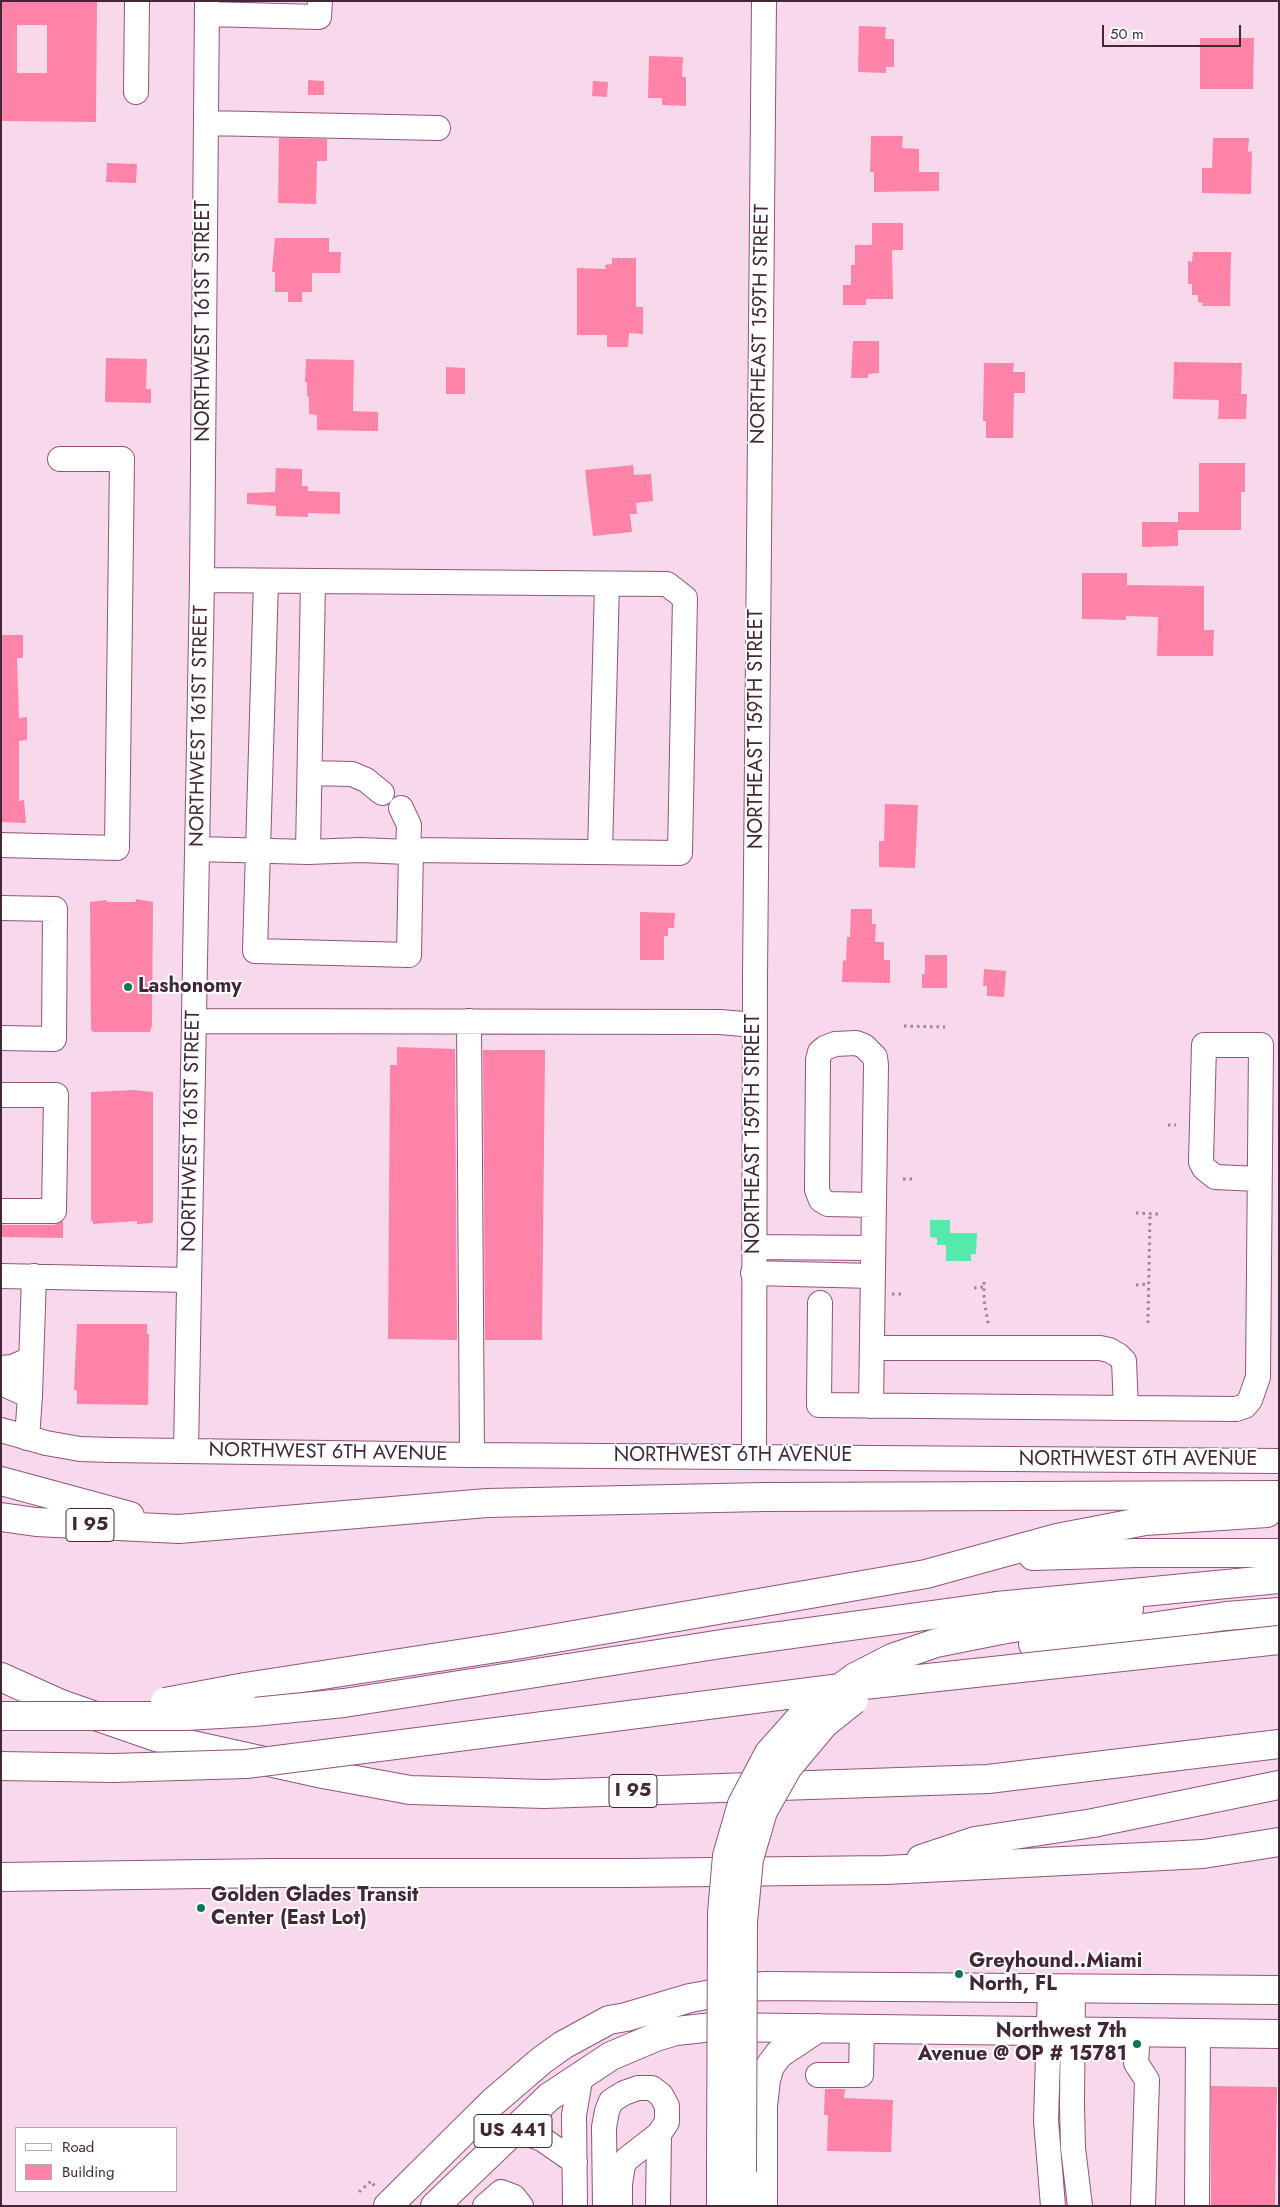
<!DOCTYPE html>
<html>
<head>
<meta charset="utf-8">
<style>
	body { margin:0 }
	#map { position:relative; width:1280px; height:2207px; overflow:hidden; background:#f7d9eb; font-family:Jost,sans-serif }
	canvas { display:block }
	.frame { position:absolute; inset:0; border:2px solid #432738; pointer-events:none }
	.legend { position:absolute; left:15px; top:2127px; width:162px; height:65px; box-sizing:border-box; background:#fff; border:1px solid #b4a9af; margin:0; padding:6px 9px; list-style:none; font-size:15px; color:#432738 }
	.legend li { display:flex; align-items:center; gap:10px; height:25px }
	.legend b { width:25px; border:1px solid #b4a9af }
	.scale { position:absolute; left:1102px; top:25px; width:139px; height:22px; box-sizing:border-box; border:2px solid #432738; border-top:0; padding-left:6px; font-size:15px; line-height:18px; white-space:nowrap; color:#432738; -webkit-text-stroke:4px #fff; paint-order:stroke }
</style>
</head>
<body>
<div id="map">
<canvas width="1280" height="2207"></canvas>
<div class="frame"></div>
<ul class="legend">
<li><b style="height:6px;background:#fff"></b>Road</li>
<li><b style="height:14px;background:#fe83a9"></b>Building</li>
</ul>
<div class="scale">50 m</div>
</div>
<script>
const g = document.querySelector('canvas').getContext('2d');
g.lineJoin = 'round';
function fillPath(path, color) { g.fillStyle = color; g.fill(path, 'evenodd'); }
const toPath = rows => new Path2D(rows.map(r => 'M' + r).join(''));
function stroke(path, color, width, dash) { g.strokeStyle = color; g.lineWidth = width; g.lineCap = dash ? 'butt' : 'round'; g.setLineDash(dash || []); g.stroke(path); }
function drawText(font, color, halo, rows, align = 'center') {
  g.font = font + ' Jost,sans-serif'; g.lineWidth = 4; g.setLineDash([]); g.textBaseline = 'middle'; g.strokeStyle = halo; g.fillStyle = color; for (const [text, x, y, turn = 0] of rows) {
    g.save(); g.translate(x, y); g.rotate((+turn || 0) * Math.PI / 180); g.textAlign = isNaN(turn) ? turn : align; if (halo) g.strokeText(text, 0, 0); g.fillText(text, 0, 0); g.restore();
  }
}
fillPath(toPath([
	[930,1220,950,1220,950,1233,977,1233,976,1254,971,1254,971,1261,946,1261,946,1245,937,1245,937,1238,930,1237]
]), '#56e9ac');
fillPath(toPath([
	[1,1,97,1,96,122,1,121],
	[17,25,47,25,47,73,17,73],
	[859,26,886,27,885,39,894,39,894,67,886,67,886,73,858,72],
	[1200,38,1254,38,1253,89,1200,89],
	[649,56,683,57,682,77,686,77,686,106,662,105,662,98,648,98],
	[308,80,324,81,324,95,308,95],
	[593,81,608,82,607,97,592,96],
	[871,136,903,136,902,148,919,149,919,172,939,172,939,191,874,192,874,172,870,172],
	[279,138,327,139,327,161,317,161,316,204,278,203],
	[1213,138,1249,138,1248,152,1252,151,1251,194,1202,193,1202,168,1212,168],
	[107,163,137,164,136,183,106,182],
	[872,223,903,223,903,250,892,250,893,299,866,299,866,305,843,305,843,285,851,285,851,265,855,265,855,245,872,245],
	[275,238,329,238,329,252,341,252,340,273,312,273,312,292,302,292,302,302,288,302,288,292,275,292,275,272,272,272],
	[1193,252,1231,252,1230,306,1202,306,1203,303,1198,302,1198,295,1192,295,1192,284,1188,284,1188,261,1192,262],
	[612,258,636,258,636,307,643,307,643,334,629,333,628,347,607,347,607,335,577,335,577,268,606,269,605,265,612,264],
	[853,341,879,341,879,373,868,374,868,378,851,378],
	[106,358,147,359,146,389,151,389,151,403,105,402],
	[306,359,354,360,353,411,378,412,378,431,317,430,317,415,309,414,309,397,307,396,307,382,305,382],
	[1174,362,1242,363,1241,394,1247,394,1246,419,1218,419,1219,400,1173,399],
	[984,363,1014,363,1013,372,1025,372,1025,393,1014,393,1013,438,986,438,986,421,983,421],
	[446,367,465,368,465,394,446,394],
	[1199,463,1245,463,1245,492,1241,492,1241,530,1178,530,1178,512,1199,512],
	[633,465,634,475,651,474,653,501,636,503,637,514,630,514,632,532,593,536,585,470],
	[276,468,302,469,302,486,308,486,308,491,340,492,340,514,308,513,308,517,276,516,276,506,247,504,247,493,275,492],
	[1142,522,1178,522,1178,546,1142,547],
	[1082,573,1127,573,1127,585,1204,586,1204,630,1214,630,1213,656,1157,656,1158,617,1126,616,1126,620,1082,619],
	[1,635,23,635,23,658,17,658,19,718,27,717,27,740,19,741,19,801,24,800,26,823,1,822],
	[885,804,918,805,915,868,879,867,879,841,884,841],
	[136,899,153,902,152,1025,150,1032,93,1032,91,1030,90,902,107,900,107,902,136,902],
	[851,909,872,909,872,924,876,924,875,942,884,942,884,960,890,960,890,983,842,982,843,960,846,961,847,937,850,937],
	[640,912,675,913,674,928,668,928,668,936,664,936,664,960,640,960],
	[925,955,947,955,947,988,922,988,922,974,925,974],
	[984,969,1006,971,1004,997,987,996,987,986,983,986],
	[397,1047,455,1049,457,1340,388,1339,390,1065,397,1065],
	[483,1050,545,1050,542,1340,485,1340],
	[134,1090,153,1092,153,1221,152,1223,137,1224,137,1221,93,1224,93,1221,91,1221,91,1092],
	[63,1221,63,1238,1,1237,1,1225,54,1225],
	[77,1324,147,1324,147,1334,149,1334,148,1405,77,1404,77,1390,74,1390],
	[1211,2086,1277,2087,1275,2206,1211,2206],
	[825,2089,845,2089,844,2098,893,2100,891,2152,827,2151,828,2115,824,2115]
]), '#fe83a9');
const minor = toPath([
	[207,14,319,17,320,1],
	[136,92,137,1],
	[206,123,438,128],
	[202,580,667,584,685,598,680,853,411,850,409,955,255,951,266,581],
	[311,773,352,774,366,780,382,793],
	[1,845,117,848,122,459,60,459],
	[198,849,308,852,360,850,408,852,409,825,401,808],
	[308,852,313,582],
	[600,852,607,584],
	[1,908,55,909,54,1039,1,1038],
	[194,1021,720,1022,755,1025],
	[469,1021,472,1455],
	[1,1095,56,1095,54,1211,1,1211],
	[754,1247,873,1248],
	[753,1273,873,1276],
	[1,1276,189,1280],
	[820,1303,819,1405,1236,1409,1245,1406,1250,1400,1258,1377,1261,1045,1204,1045,1201,1162,1204,1168,1215,1177,1259,1179],
	[872,1348,1100,1348,1109,1350,1118,1355,1124,1361,1126,1408],
	[1,1368,12,1367,31,1359],
	[1,1383,30,1396],
	[871,1406,876,1065,875,1057,864,1046,856,1043,835,1044,825,1048,820,1052,818,1060,817,1190,821,1200,828,1204,873,1205],
	[1,1430,46,1443,80,1449,111,1450,472,1455,1279,1461],
	[27,1438,30,1396,34,1276],
	[186,1451,202,580,207,1],
	[754,1457,755,976,764,1],
	[1050,1989,1046,2121,1053,2206],
	[1073,1989,1072,2105,1073,2148,1080,2206],
	[1138,2032,1136,2063,1147,2080,1143,2206],
	[818,2075,861,2075,862,2028],
	[515,2129,542,2139,575,2162],
	[485,2206,501,2192,514,2197,521,2206],
	[575,2206,574,2115,581,2075],
	[605,2206,604,2127,607,2111,611,2101,624,2093,638,2088,652,2088,661,2095,667,2106,667,2122,659,2134,627,2159,623,2165,620,2184,620,2206],
	[658,2206,659,2134],
	[1197,2206,1198,2033]
]);
const major = toPath([
	[388,2206,493,2102,542,2060,563,2045,609,2020,626,2017,690,1998,750,1987,765,1986,1279,1990],
	[435,2206,549,2097,611,2056,656,2037,676,2031,713,2027,1279,2034],
	[763,2206,763,2106,766,2080,770,2066,779,2054,818,2028]
]);
const highway = toPath([
	[1,1481,130,1516],
	[1,1517,36,1522,179,1529,487,1503,764,1497,1279,1495],
	[1033,1556,1137,1553,1279,1553],
	[997,1606,1279,1579],
	[1001,1630,1129,1609],
	[1033,1644,1226,1616,1279,1612],
	[1,1677,61,1704,156,1737,323,1774,410,1790,544,1794,988,1779,1279,1744],
	[245,1687,510,1646,926,1574,1057,1538,1145,1521,1267,1513],
	[921,1859,975,1841,1093,1823,1279,1785],
	[1,1877,271,1873,628,1873,886,1870,1203,1854,1279,1842],
	[721,2170,721,2206],
	[742,2206,742,2172]
]);
stroke(minor, '#93537c', 26);
stroke(major, '#93537c', 30);
stroke(highway, '#93537c', 30);
stroke(toPath([
	[904,1026,945,1027],
	[1168,1125,1176,1125],
	[903,1179,913,1179],
	[1136,1213,1158,1214],
	[984,1282,984,1300,988,1323],
	[1136,1285,1149,1284],
	[974,1288,984,1287],
	[892,1294,901,1294],
	[1148,1323,1150,1213],
	[359,2192,371,2181,375,2187]
]), '#9f8293', 3, [2.5, 4]);
stroke(minor, '#fff', 24);
stroke(major, '#fff', 28);
stroke(highway, '#fff', 28);
const highwayBridge = toPath([
	[165,1702,245,1687],
	[1,1716,186,1716,254,1712,344,1703,728,1643,997,1606],
	[1,1766,113,1768,246,1764,864,1685,1279,1640],
	[721,2170,722,1913,727,1856,742,1804,769,1753,802,1716,855,1677,892,1658,936,1643,1001,1630],
	[742,2172,743,1922,749,1859,763,1811,788,1767,824,1724,854,1700]
]);
stroke(highwayBridge, '#93537c', 30, []);
stroke(highwayBridge, '#fff', 28);
for (const [x, y, r, color] of [
	[128,987,5,"#0c7852"],
	[201,1908,5,"#0c7852"],
	[959,1974,5,"#0c7852"],
	[1137,2044,5,"#0c7852"]
]) { const dot = new Path2D(); dot.arc(x, y, r, 0, 2 * Math.PI); g.fillStyle = color; g.fill(dot); stroke(dot, '#fff', 2); }
for (const [x, y, w] of [
	[90,1525,48],
	[633,1791,48],
	[513,2131,78]
]) { const box = new Path2D(); box.roundRect(x - w / 2, y - 16.5, w, 33, 4); g.fillStyle = '#fff'; g.fill(box); stroke(box, '#432738', 1); }
drawText('bold 19px', '#432738', null, [
	["I 95",90,1525],
	["I 95",633,1791],
	["US 441",513,2131]
]);
drawText('20px', '#432738', '#fff', [
	["NORTHWEST 161ST STREET",204,321,-90],
	["NORTHEAST 159TH STREET",761,324,-89],
	["NORTHWEST 161ST STREET",200,726,-89],
	["NORTHEAST 159TH STREET",757,729,-90],
	["NORTHWEST 161ST STREET",192,1131,-89],
	["NORTHEAST 159TH STREET",754,1134,-90],
	["NORTHWEST 6TH AVENUE",328,1453,1],
	["NORTHWEST 6TH AVENUE",733,1456],
	["NORTHWEST 6TH AVENUE",1138,1460]
]);
drawText('bold 20px', '#432738', '#fff', [
	["Lashonomy",138,987],
	["Golden Glades Transit",211,1896],
	["Center (East Lot)",211,1919],
	["Greyhound..Miami",969,1962],
	["North, FL",969,1985],
	["Northwest 7th",1127,2032,"right"],
	["Avenue @ OP # 15781",1127,2055,"right"]
], 'left');
</script>
</body>
</html>
